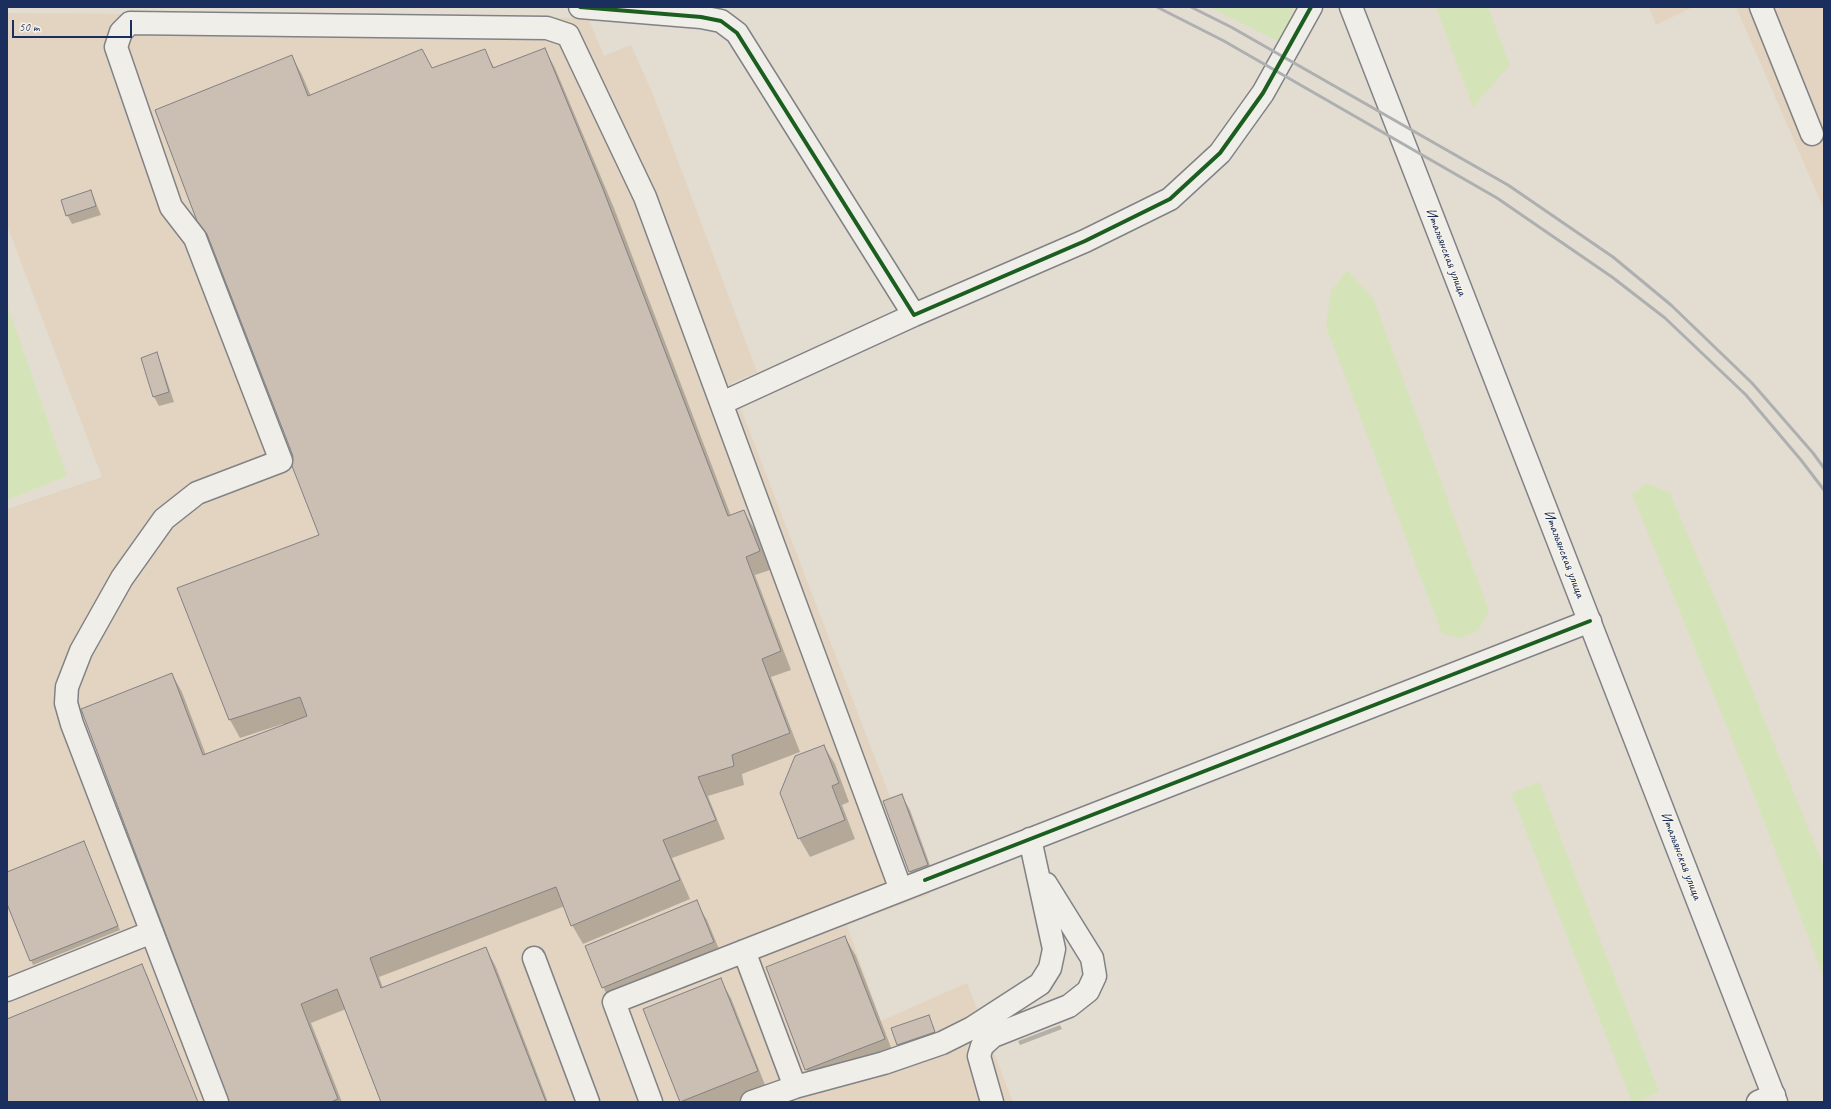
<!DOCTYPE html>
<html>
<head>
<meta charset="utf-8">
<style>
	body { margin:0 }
	#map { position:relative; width:1831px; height:1109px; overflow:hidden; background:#e3dcd1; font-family:Caveat,sans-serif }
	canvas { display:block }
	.frame { position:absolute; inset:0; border:8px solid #1b2f5e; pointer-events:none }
	.scale { position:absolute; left:12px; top:20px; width:120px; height:18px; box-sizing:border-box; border:2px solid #1b2f5e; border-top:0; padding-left:5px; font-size:12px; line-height:14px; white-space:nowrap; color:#1b2f5e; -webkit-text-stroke:3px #f7f3e8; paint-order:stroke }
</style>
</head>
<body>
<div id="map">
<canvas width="1831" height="1109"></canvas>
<div class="frame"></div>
<div class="scale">50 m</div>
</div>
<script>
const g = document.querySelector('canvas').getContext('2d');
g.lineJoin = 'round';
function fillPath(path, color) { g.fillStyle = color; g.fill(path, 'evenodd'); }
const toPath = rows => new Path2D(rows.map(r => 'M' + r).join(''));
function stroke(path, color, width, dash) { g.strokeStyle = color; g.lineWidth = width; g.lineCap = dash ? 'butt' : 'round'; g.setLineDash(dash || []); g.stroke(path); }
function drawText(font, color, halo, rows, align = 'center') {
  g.font = font + ' Caveat,sans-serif'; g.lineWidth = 3; g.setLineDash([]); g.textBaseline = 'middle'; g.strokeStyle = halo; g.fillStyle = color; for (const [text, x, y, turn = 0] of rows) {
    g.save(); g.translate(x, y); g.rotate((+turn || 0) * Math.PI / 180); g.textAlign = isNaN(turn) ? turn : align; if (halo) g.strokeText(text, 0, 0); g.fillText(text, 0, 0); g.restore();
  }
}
fillPath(toPath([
	[1649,7,1693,7,1656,25],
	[1736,7,1824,7,1824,209],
	[7,13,588,18,604,56,631,45,654,97,757,372,731,383,890,797,903,793,930,866,921,869,930,894,847,925,881,1021,967,983,1013,1102,7,1102,7,509,102,477,7,225]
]), '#e2d4c0');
fillPath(toPath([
	[1209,7,1294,7,1282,43],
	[1436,7,1488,7,1510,65,1473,107],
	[1347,270,1373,298,1489,611,1478,631,1461,638,1442,634,1326,326,1331,291],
	[7,304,67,476,7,500],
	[1647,483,1670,493,1722,615,1824,867,1824,978,1742,764,1632,494],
	[1539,782,1659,1092,1636,1102,1632,1102,1511,793]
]), '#d5e4b8');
fillPath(toPath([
	[545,49,555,68,614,208,731,516,744,511,755,530,770,570,755,575,791,670,771,677,800,752,742,774,744,785,708,796,725,839,672,858,690,899,583,944,572,925,565,906,379,977,383,988,486,948,496,967,548,1102,382,1102,346,1009,311,1023,342,1102,229,1102,172,674,182,692,206,755,284,726,283,724,240,738,230,720,320,535,294,456,209,239,198,220,292,56,302,75,311,96,422,50,432,69,484,50,495,69],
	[91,191,101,215,72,224,67,215],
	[156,354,161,363,174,402,159,406,154,397,142,358],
	[824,746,835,764,849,802,842,805,855,839,810,857,799,838],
	[902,796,910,810,935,879,918,885,910,872],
	[84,842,120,930,33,965,7,901,7,873],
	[696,902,707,920,724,961,613,1006,603,987],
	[845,937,856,956,895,1058,817,1088,806,1069],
	[142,966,147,975,198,1102,7,1102,7,1020],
	[720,979,731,998,767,1090,738,1102,681,1102,645,1010],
	[928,1016,937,1036,900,1049,892,1029],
	[1060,1025,1062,1029,1020,1045,1018,1041]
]), '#0003');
const building = toPath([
	[545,48,603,189,728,516,744,510,760,551,746,557,781,651,762,659,790,733,732,755,734,766,698,777,716,820,663,840,680,880,571,926,556,887,370,958,381,988,486,947,546,1102,381,1102,337,989,301,1004,338,1099,331,1102,229,1102,81,709,172,673,203,755,307,716,300,697,229,720,177,588,319,535,292,466,293,456,207,234,197,221,155,110,292,55,308,96,422,49,432,68,485,49,493,68,545,48],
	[91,190,96,206,66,216,61,200,91,190],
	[157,352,169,392,153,397,141,358,157,352],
	[824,745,839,783,832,786,845,820,798,839,780,793,795,756,824,745],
	[902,794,928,865,909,872,883,801,902,794],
	[84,841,118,926,30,961,7,904,7,872,84,841],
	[697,900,714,942,602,988,585,946,697,900],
	[845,936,885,1039,805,1070,766,967,845,936],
	[142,964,198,1102,7,1102,7,1019,142,964],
	[721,978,758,1071,680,1102,643,1009,721,978],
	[929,1015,935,1032,897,1045,891,1028,929,1015]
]);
fillPath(building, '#cabfb2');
stroke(building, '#818286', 1);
const minor = toPath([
	[580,7,701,17,721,21,737,33,914,315,1085,241,1170,199,1220,153,1263,93,1311,7],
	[1761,7,1812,134],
	[722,403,914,315],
	[744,951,795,1087],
	[534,958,588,1102],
	[7,990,152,932],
	[217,1102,72,724,66,703,67,687,81,651,122,578,164,519,197,493,281,461,195,238,171,207,116,47,121,32,130,23,547,28,568,35,645,197,901,890],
	[651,1102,614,1002,1590,621],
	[752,1102,795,1087,884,1063,942,1043,972,1028,1040,984,1050,968,1054,949,1030,839],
	[992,1102,979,1056,982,1046,993,1036,1069,1006,1088,991,1095,976,1092,958,1046,884],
	[1758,1102,1774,1095]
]);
const highway = toPath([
	[1351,7,1776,1102]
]);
stroke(minor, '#818286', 25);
stroke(highway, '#818286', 25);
stroke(minor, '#f0eee9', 22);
stroke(highway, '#f0eee9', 22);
stroke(toPath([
	[1157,7,1224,41,1497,198,1612,277,1665,318,1746,395,1801,460,1824,490],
	[1191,7,1231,27,1508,185,1613,257,1671,305,1752,383,1813,453,1824,468]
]), '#aeafb1', 3);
stroke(toPath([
	[580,7,701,17,721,21,737,33,914,315,1085,241,1170,199,1220,153,1263,93,1311,7],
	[925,880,1590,621]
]), '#1b5e20', 4);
drawText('14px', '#1b2f5e', '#f7f3e8', [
	["Итальянская улица",1446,252,69],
	["Итальянская улица",1564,554,69],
	["Итальянская улица",1681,856,69]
]);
</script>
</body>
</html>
